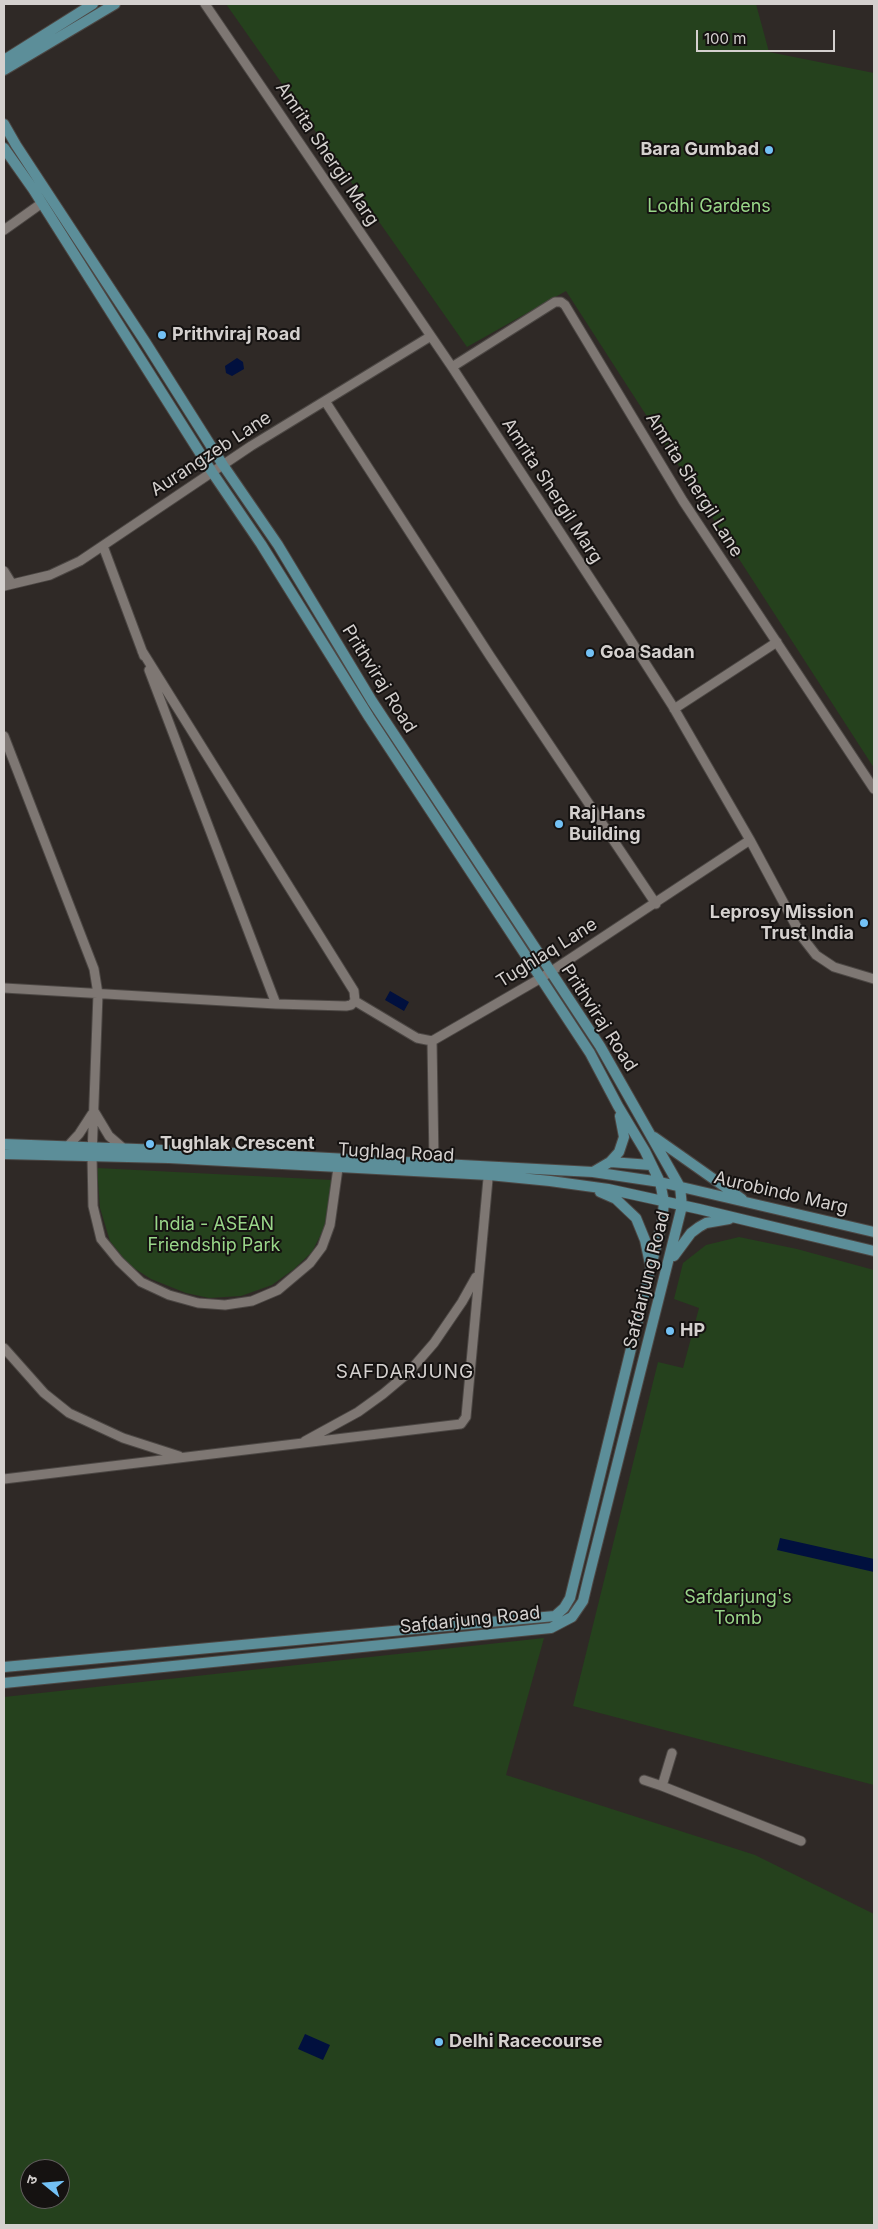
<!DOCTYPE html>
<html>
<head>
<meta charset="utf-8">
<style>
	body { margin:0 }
	#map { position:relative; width:878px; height:2229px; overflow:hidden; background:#2f2926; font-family:Inter,"Noto Sans Devanagari",sans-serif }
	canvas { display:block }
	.frame { position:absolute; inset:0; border:5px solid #d4d0ce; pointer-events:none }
	.north { position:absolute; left:20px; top:2159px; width:50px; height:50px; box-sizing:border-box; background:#151211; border:1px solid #615e5d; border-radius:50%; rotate:287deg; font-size:14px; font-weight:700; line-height:20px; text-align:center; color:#d4d0ce }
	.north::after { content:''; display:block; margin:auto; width:18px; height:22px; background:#73c1f5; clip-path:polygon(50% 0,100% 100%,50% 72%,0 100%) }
	.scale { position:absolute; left:696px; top:30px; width:139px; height:22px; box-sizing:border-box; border:2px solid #d4d0ce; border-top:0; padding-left:6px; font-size:15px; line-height:18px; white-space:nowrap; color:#d4d0ce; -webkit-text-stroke:4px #151211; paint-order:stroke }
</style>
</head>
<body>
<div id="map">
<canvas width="878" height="2229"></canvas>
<div class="frame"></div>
<div class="north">उ</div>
<div class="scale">100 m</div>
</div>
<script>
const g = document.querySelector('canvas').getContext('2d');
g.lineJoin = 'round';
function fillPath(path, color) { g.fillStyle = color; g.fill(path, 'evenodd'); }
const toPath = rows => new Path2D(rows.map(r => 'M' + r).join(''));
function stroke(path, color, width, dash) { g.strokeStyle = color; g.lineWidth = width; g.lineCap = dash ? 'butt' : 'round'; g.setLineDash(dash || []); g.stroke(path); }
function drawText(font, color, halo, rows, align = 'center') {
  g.font = font + ' Inter,sans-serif'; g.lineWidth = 4; g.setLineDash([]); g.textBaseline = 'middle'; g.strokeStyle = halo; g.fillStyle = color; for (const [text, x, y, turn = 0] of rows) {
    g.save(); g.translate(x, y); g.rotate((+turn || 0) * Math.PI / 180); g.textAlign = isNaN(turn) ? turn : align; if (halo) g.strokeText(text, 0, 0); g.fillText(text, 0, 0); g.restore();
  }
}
fillPath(toPath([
	[226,4,756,4,769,52,874,73,874,768,566,291,467,347],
	[97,1168,332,1180,326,1224,312,1252,294,1269,272,1285,241,1296,209,1298,186,1293,151,1279,129,1265,110,1241,100,1208],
	[739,1237,797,1249,874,1270,874,1785,573,1706,658,1362,683,1368,699,1308,674,1299,683,1263,706,1245],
	[544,1638,506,1775,755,1855,874,1914,874,2225,4,2225,4,1697],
	[30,2169,60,2169,60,2199,30,2199]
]), '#25411d');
fillPath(toPath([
	[237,358,243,362,244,369,232,376,226,373,225,366],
	[390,991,409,1002,404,1011,385,1000],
	[780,1538,874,1559,874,1572,777,1550],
	[305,2034,330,2045,323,2060,298,2049]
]), '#01103e');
const street = toPath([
	[205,4,452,367,626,633,672,705,750,840,802,937,816,955,834,967,874,979],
	[4,230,42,203],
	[452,367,555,302,561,302,565,305,683,501,874,789],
	[325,401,490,656,656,904],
	[103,546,144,656],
	[4,571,12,584],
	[4,586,50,575,80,561,251,446,431,336],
	[149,670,276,1004],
	[674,709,777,642],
	[4,736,94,969,98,994,92,1156,93,1206,101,1239,119,1261,141,1282,169,1295,198,1303,225,1305,252,1301,278,1290,310,1263,322,1247,330,1225,339,1161],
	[4,988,276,1004,346,1006,351,1005,355,1001,354,991,142,651],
	[355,1001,417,1038,432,1041,541,978,750,840],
	[432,1041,434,1162],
	[94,1111,109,1136,124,1149],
	[67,1147,79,1134,92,1114],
	[4,1348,44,1393,69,1413,123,1438,179,1456],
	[305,1441,358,1412,383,1394,408,1373,434,1343,462,1302,476,1277],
	[4,1479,461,1424,466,1417,489,1168],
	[672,1753,662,1786,801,1841],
	[644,1780,662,1786]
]);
const secondary = toPath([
	[4,60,93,4],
	[4,70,115,4],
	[4,124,16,145,146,343,223,465,278,545,372,701,600,1046,680,1187,682,1206,588,1580,583,1601,572,1617,551,1628,4,1683],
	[4,148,33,189,212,472,261,544,369,717,590,1053,618,1106,645,1151,660,1182,664,1202,662,1222,570,1598,564,1608,555,1616,4,1667],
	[654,1137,742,1199],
	[4,1144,216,1152,593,1172,660,1182,874,1232],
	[4,1154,169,1158,339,1167,489,1175,550,1181,608,1189,699,1209,874,1251],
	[610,1162,651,1165],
	[593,1172,610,1162,619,1152,624,1137,620,1116],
	[600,1192,616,1199,636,1218,645,1240,650,1264],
	[674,1256,691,1233,699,1227,706,1223,729,1219]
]);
stroke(street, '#4c4744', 11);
stroke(secondary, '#4c4744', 12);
stroke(street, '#7e7773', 9);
stroke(secondary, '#5c8e99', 10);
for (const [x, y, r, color] of [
	[769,150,5,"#73c1f5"],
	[162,335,5,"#73c1f5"],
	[590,653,5,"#73c1f5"],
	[559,824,5,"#73c1f5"],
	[864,923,5,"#73c1f5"],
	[150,1144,5,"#73c1f5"],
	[670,1331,5,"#73c1f5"],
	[439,2042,5,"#73c1f5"]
]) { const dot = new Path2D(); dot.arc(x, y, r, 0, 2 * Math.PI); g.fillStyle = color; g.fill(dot); stroke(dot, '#151211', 2); }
drawText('bold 18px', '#d4d0ce', '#151211', [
	["Bara Gumbad",759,150,"right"],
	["Prithviraj Road",172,335],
	["Goa Sadan",600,653],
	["Raj Hans",569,814],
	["Building",569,835],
	["Leprosy Mission",854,913,"right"],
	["Trust India",854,934,"right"],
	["Tughlak Crescent",160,1144],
	["HP",680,1331],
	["Delhi Racecourse",449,2042]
], 'left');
drawText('18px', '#d4d0ce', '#151211', [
	["Amrita Shergil Marg",327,154,56],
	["Aurangzeb Lane",211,454,-33],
	["Amrita Shergil Lane",694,485,58],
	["Amrita Shergil Marg",552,491,57],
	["Prithviraj Road",379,679,58],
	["Tughlaq Lane",547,953,-32],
	["Prithviraj Road",599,1018,57],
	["Tughlaq Road",396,1153,3],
	["Aurobindo Marg",781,1193,13],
	["Safdarjung Road",647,1280,-76],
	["Safdarjung Road",470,1620,-6]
]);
drawText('18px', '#99d689', '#151211', [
	["Lodhi Gardens",709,207],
	["India - ASEAN",214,1225],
	["Friendship Park",214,1246],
	["Safdarjung's",738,1598],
	["Tomb",738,1619]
]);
g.letterSpacing = '1px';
drawText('19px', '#d4d0ce', '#151211', [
	["SAFDARJUNG",405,1372]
]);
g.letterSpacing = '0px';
</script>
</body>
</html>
